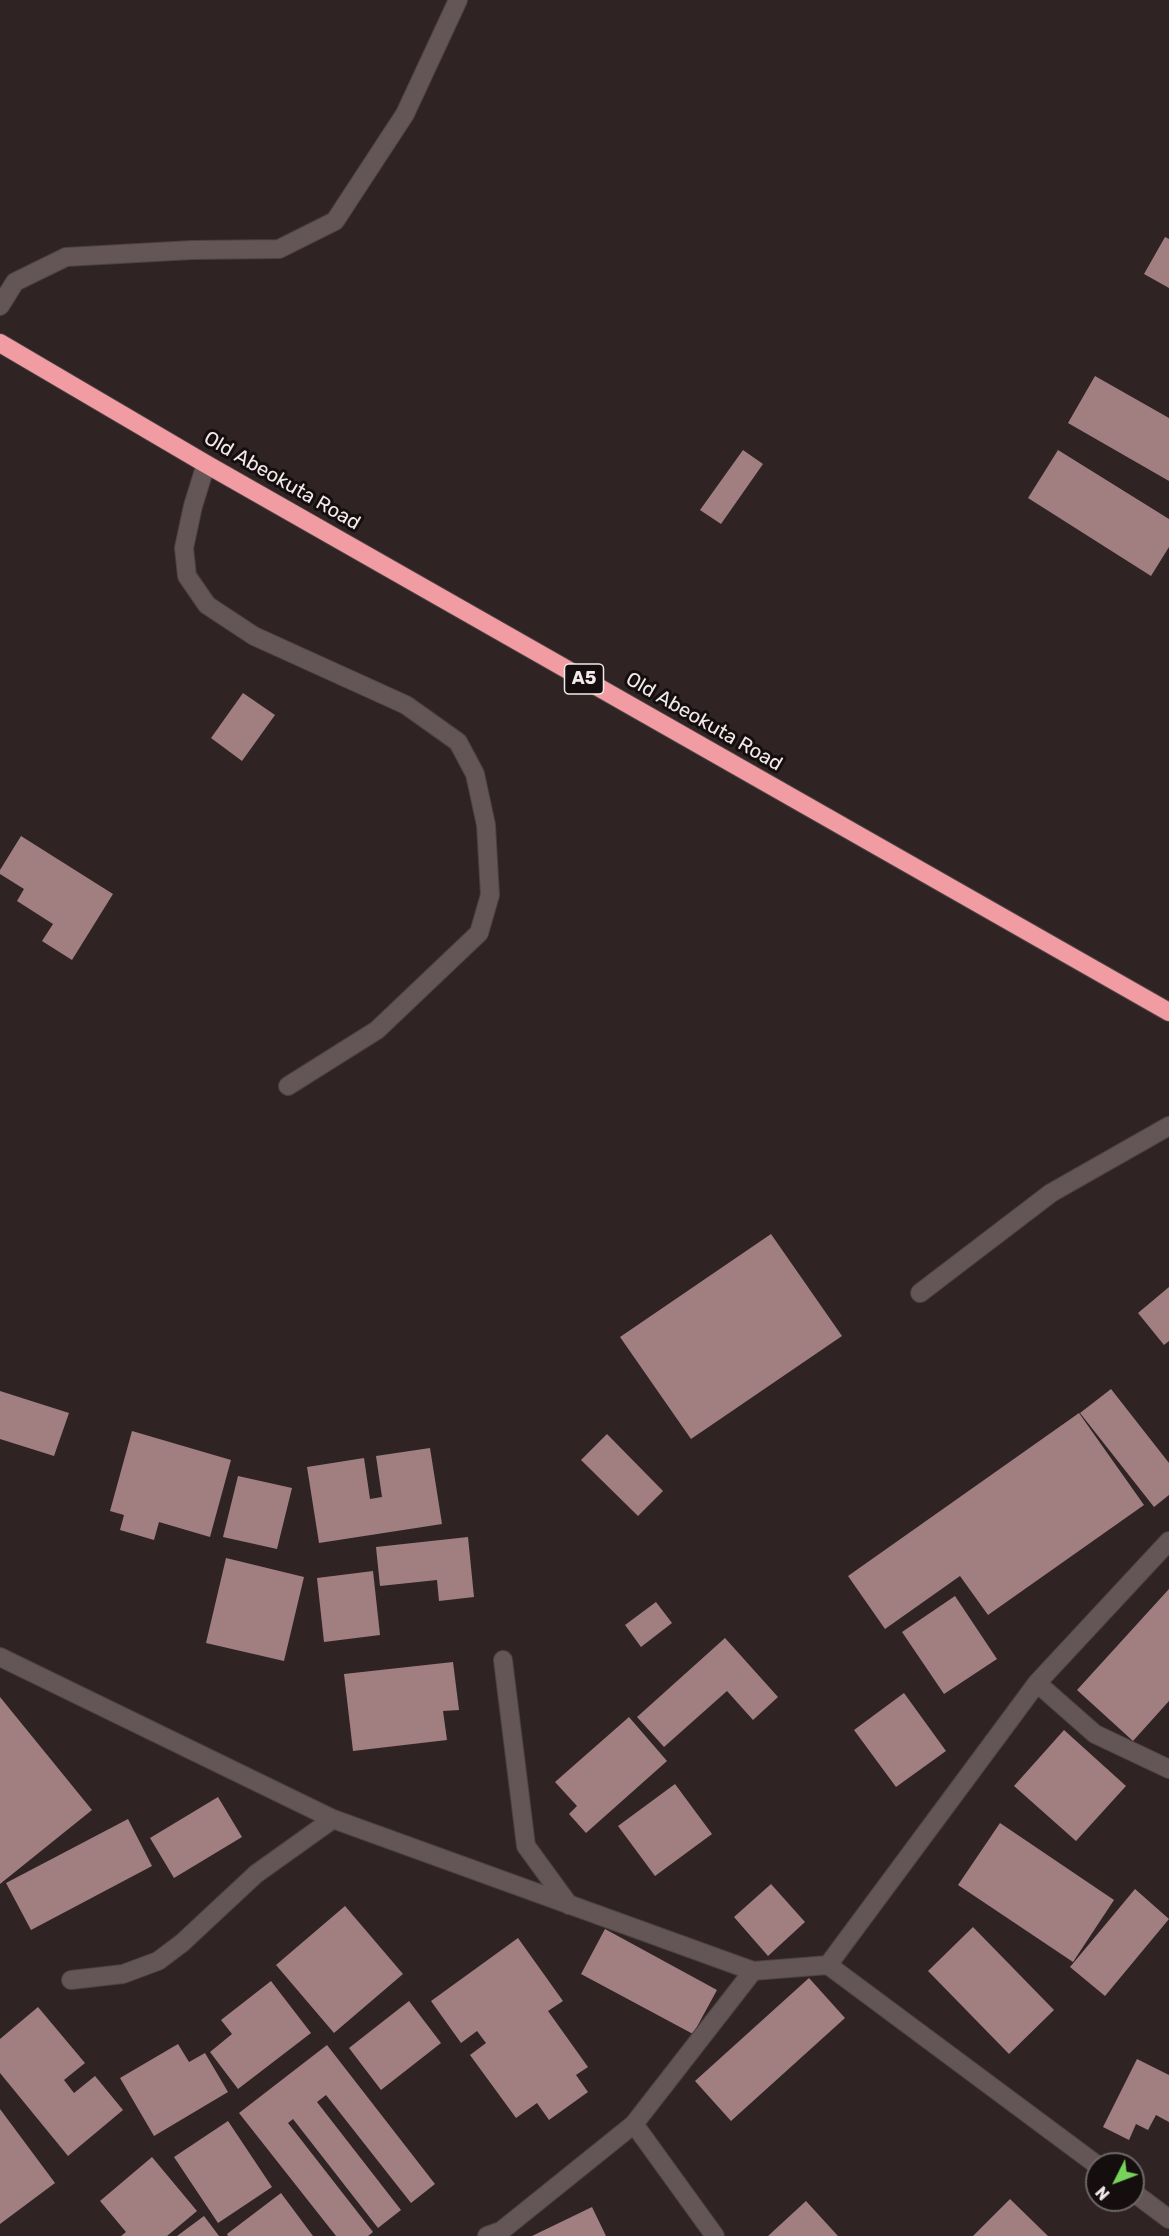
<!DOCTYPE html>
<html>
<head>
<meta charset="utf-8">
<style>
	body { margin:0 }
	#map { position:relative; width:1169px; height:2236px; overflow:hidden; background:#302324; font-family:Rubik,sans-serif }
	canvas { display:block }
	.north { position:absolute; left:1085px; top:2152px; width:60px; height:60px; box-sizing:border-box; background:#140e0f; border:2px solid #6d6667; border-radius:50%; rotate:228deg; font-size:16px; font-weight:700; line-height:24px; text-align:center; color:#f2e9ea }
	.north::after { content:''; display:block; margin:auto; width:21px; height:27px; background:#77d259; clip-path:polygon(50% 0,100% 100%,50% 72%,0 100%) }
</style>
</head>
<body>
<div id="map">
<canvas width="1169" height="2236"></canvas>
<div class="north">N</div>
</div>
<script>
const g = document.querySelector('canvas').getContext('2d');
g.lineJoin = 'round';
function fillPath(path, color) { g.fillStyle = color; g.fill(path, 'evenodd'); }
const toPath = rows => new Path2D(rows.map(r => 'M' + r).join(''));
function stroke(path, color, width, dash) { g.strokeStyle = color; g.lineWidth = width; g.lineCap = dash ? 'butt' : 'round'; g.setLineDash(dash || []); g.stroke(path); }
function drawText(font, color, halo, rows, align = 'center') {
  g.font = font + ' Rubik,sans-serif'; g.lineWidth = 6; g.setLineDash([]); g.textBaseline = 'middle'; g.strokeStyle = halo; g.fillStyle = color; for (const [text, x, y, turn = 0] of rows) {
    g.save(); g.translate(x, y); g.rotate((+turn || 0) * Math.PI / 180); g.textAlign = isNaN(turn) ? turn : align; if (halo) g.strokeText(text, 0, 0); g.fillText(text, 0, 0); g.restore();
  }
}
fillPath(toPath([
	[1165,237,1169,239,1169,288,1144,274],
	[1095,376,1169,418,1169,481,1068,423],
	[743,450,763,464,721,524,700,510],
	[1058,450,1169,519,1169,547,1151,576,1028,498],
	[243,693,275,715,242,761,211,738],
	[21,836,113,894,72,960,42,941,53,924,17,901,24,889,0,874,0,870],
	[771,1234,842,1336,691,1439,620,1337],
	[1169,1287,1169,1341,1164,1345,1138,1313],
	[1111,1389,1169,1463,1169,1495,1154,1507,1080,1413],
	[0,1391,69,1413,54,1456,0,1439],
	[1079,1413,1144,1505,988,1615,960,1576,885,1629,848,1576],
	[132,1431,231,1460,210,1537,159,1522,154,1540,120,1530,124,1515,110,1511],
	[607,1434,663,1491,638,1516,581,1460],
	[430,1448,442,1524,319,1543,307,1467,364,1458,370,1499,382,1497,376,1456],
	[238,1476,292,1488,277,1549,223,1537],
	[468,1537,474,1597,439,1601,437,1580,380,1586,376,1547],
	[226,1558,304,1577,284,1661,206,1643],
	[373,1571,380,1635,324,1642,317,1578],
	[1169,1589,1169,1701,1133,1741,1077,1690],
	[955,1596,997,1659,944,1694,902,1632],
	[656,1602,672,1623,641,1647,625,1625],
	[725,1638,778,1697,753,1720,727,1691,664,1747,637,1717],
	[453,1662,459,1710,443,1711,447,1740,353,1751,344,1674],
	[904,1693,946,1751,896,1787,854,1730],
	[0,1697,92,1810,0,1884],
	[629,1717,667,1761,586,1833,569,1814,577,1806,555,1782],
	[1064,1730,1126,1786,1076,1841,1014,1786],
	[675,1784,712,1834,655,1876,618,1826],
	[218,1797,242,1837,174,1878,150,1838],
	[128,1819,152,1866,31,1930,6,1883],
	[1000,1823,1114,1900,1073,1962,958,1885],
	[771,1884,805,1922,768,1956,734,1917],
	[1135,1889,1169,1919,1105,1996,1070,1967],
	[345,1906,403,1974,334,2033,276,1965],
	[973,1927,1054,2010,1009,2054,928,1971],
	[605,1929,717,1990,693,2034,581,1974],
	[518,1938,563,2001,548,2011,588,2067,576,2075,588,2092,549,2120,537,2103,516,2118,470,2055,486,2043,477,2031,461,2043,431,2001],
	[809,1978,845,2018,731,2121,695,2081],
	[271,1981,311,2033,238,2089,210,2052,232,2034,221,2020],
	[409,2001,441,2043,381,2090,349,2048],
	[38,2007,85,2063,64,2080,74,2093,95,2076,123,2110,68,2156,0,2073,0,2039],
	[178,2044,189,2062,205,2053,228,2092,154,2136,120,2078],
	[327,2045,435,2184,411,2203,326,2095,317,2102,401,2210,378,2228,293,2119,288,2123,373,2232,368,2236,336,2236,239,2113],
	[1137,2059,1169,2075,1169,2122,1156,2115,1148,2130,1136,2124,1129,2140,1103,2127],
	[0,2109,55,2183,0,2224],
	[228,2121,272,2187,218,2223,174,2157],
	[152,2157,197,2211,167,2236,121,2236,126,2232,100,2201],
	[281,2193,313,2236,228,2236,227,2234],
	[1010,2199,1048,2236,973,2236],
	[806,2201,838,2236,768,2236],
	[592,2207,606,2236,532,2236],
	[204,2216,219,2236,177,2236]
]), '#a17f81');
const minor = toPath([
	[0,306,15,282,66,257,192,250,279,249,335,221,405,114,458,0],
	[206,464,193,506,184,548,187,576,207,605,254,636,406,705,458,742,475,774,486,825,490,895,479,933,377,1030,288,1086],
	[920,1293,1051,1193,1169,1126],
	[0,1657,333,1819,753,1971],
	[503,1660,526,1846,569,1905],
	[1037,1683,1095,1734,1169,1769],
	[828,1965,1097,2165],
	[71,1980,123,1974,158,1961,182,1943,256,1874,333,1819],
	[634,2124,715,2236],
	[1133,2192,1169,2219],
	[487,2236,501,2231,634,2124,753,1971,828,1965,1037,1683,1169,1541]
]);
const highway = toPath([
	[0,343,206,464,1169,1012]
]);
stroke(minor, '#4c4242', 20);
stroke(highway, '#4c4242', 20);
stroke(minor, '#645556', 18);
stroke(highway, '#f09ca2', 18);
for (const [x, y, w] of [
	[584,679,39]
]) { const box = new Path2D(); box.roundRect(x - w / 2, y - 15, w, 30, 4.5); g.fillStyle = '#140e0f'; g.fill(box); stroke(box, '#f2e9ea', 1.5); }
drawText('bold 18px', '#f2e9ea', null, [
	["A5",584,679]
]);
drawText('20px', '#f2e9ea', '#140e0f', [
	["Old Abeokuta Road",282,481,30],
	["Old Abeokuta Road",704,722,30]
]);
</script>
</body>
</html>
